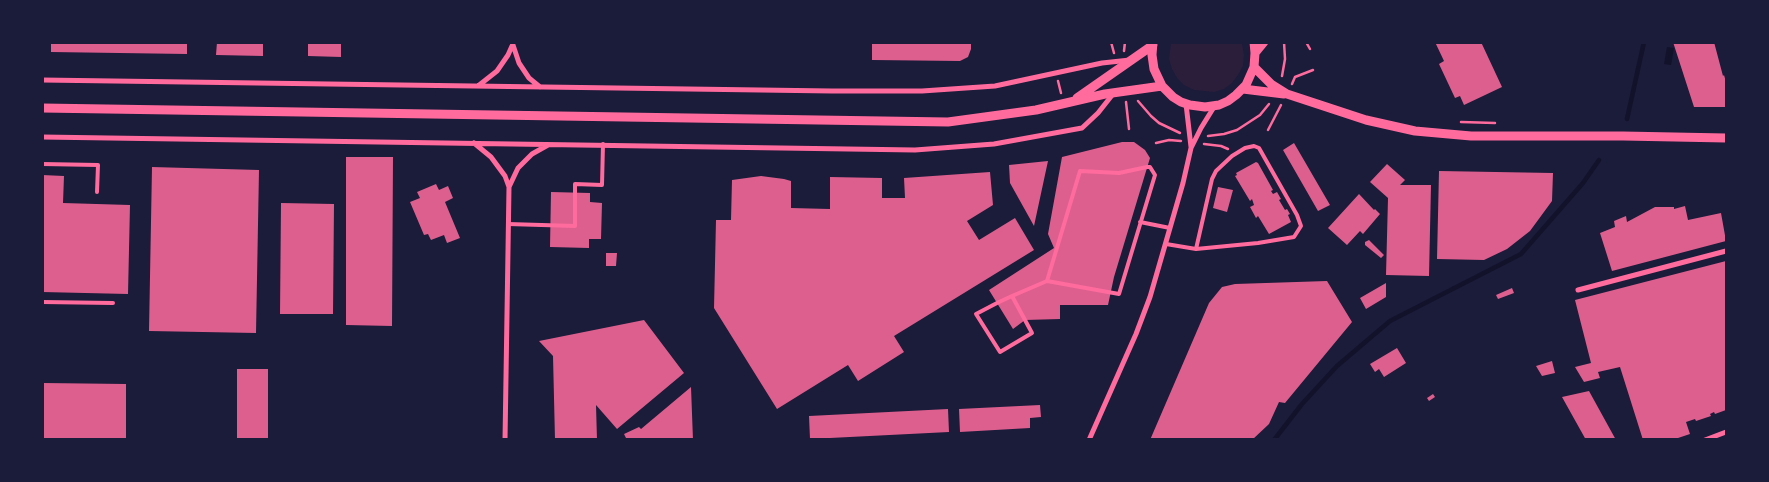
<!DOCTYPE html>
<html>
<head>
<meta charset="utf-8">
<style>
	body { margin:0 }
	#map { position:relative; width:1769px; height:482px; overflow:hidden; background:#1b1b3a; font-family:"Varela Round",sans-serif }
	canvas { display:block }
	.frame { position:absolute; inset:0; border:44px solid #1b1b3a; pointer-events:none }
</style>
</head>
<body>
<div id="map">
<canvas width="1769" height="482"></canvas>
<div class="frame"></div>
</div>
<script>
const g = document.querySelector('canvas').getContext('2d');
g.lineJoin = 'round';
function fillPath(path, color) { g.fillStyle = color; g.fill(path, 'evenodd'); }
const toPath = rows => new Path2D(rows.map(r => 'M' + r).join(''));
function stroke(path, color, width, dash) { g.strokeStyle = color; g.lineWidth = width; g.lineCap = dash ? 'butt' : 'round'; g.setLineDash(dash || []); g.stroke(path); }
fillPath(toPath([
	[1171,43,1242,43,1244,55,1243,66,1238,75,1232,83,1224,89,1214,92,1194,90,1184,85,1177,78,1172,69,1169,59]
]), '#2a1e3b');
fillPath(toPath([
	[1667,47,1674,48,1671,65,1664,64]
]), '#12122b');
stroke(toPath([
	[1627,119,1644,42],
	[1274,440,1302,404,1337,366,1390,321,1521,254,1583,183,1599,160]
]), '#12122b', 4.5);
fillPath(toPath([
	[51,42,187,42,187,54,51,52],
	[217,42,263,42,263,56,216,55],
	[308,42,341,42,341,57,308,56],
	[872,42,971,42,971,49,968,57,960,61,872,60],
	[1435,42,1481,42,1502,87,1464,105,1460,96,1455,98,1439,64,1444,61],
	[1673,42,1714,42,1723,76,1724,75,1726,82,1726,107,1694,107],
	[1122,142,1134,142,1145,150,1150,158,1114,277,1108,305,1060,305,1060,319,1025,320,1013,329,989,290,1054,248,1048,234,1062,157],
	[1294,143,1330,205,1318,211,1283,150],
	[346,157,393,157,392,326,346,325],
	[1048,161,1034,226,1010,183,1009,165],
	[1256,162,1258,163,1273,190,1271,191,1273,194,1277,192,1281,199,1279,200,1285,210,1287,209,1290,214,1288,215,1291,222,1269,234,1258,216,1256,218,1250,207,1254,205,1252,199,1250,201,1235,176,1237,175,1236,173],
	[1387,164,1405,180,1400,185,1431,185,1429,276,1386,275,1388,198,1370,182],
	[152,167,259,170,256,333,149,331],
	[1439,171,1553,173,1552,201,1530,231,1507,249,1484,260,1437,259],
	[990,172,993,205,967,221,979,240,1015,218,1034,250,894,336,904,352,858,381,848,365,777,409,714,308,716,220,731,220,732,180,761,176,784,179,791,181,791,208,830,209,830,177,882,178,882,198,905,198,904,178],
	[42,175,64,176,63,203,130,205,128,294,42,292],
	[436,184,439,190,448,186,453,198,445,202,460,238,447,243,444,235,431,240,428,234,424,235,410,202,420,198,417,192],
	[1218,187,1233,190,1227,212,1213,208],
	[551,192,590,193,590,202,602,203,601,239,589,239,589,248,550,247],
	[1359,194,1374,210,1375,209,1380,214,1363,234,1360,231,1347,245,1328,228],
	[281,203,334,204,333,314,280,314],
	[1685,206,1688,220,1721,213,1726,241,1612,271,1600,233,1615,227,1614,221,1626,216,1627,222,1655,207,1674,207,1674,209],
	[1369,240,1384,255,1381,258,1365,245,1365,242],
	[606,253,617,253,616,266,606,266],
	[1726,261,1726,410,1715,414,1714,412,1710,414,1711,416,1696,421,1695,419,1686,422,1690,434,1672,440,1643,440,1620,367,1598,372,1600,378,1584,382,1575,367,1591,363,1575,300],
	[1327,281,1352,322,1285,403,1279,402,1269,424,1252,440,1150,440,1209,303,1222,287,1235,284],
	[1386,283,1386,297,1366,309,1360,298],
	[1512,288,1514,293,1498,299,1496,295],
	[644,320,684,373,617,429,596,405,597,440,555,440,553,356,539,341],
	[1397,348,1406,363,1384,377,1379,369,1375,372,1370,364],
	[1552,361,1555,373,1542,376,1536,366],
	[237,369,268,369,268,440,237,440],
	[43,383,126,384,126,440,42,440],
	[691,387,693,440,627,440,624,434,639,427,641,429],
	[1589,391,1616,440,1586,440,1562,397],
	[1433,394,1435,397,1429,401,1427,398],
	[1040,405,1041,417,1030,418,1030,428,960,432,959,409],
	[948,409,949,432,810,439,809,416]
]), '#dd5f8e');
stroke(toPath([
	[1111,42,1114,53],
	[1306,42,1310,49],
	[1124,51,1125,42],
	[1282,76,1285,59,1284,42],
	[1058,81,1061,93],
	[1292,84,1295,77,1313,70],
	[1138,101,1151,116,1159,123,1180,133],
	[1126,102,1129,129],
	[1461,122,1495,123],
	[1268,130,1281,105],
	[1208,136,1224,134,1237,130,1260,115,1269,104],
	[1156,143,1169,140,1181,141],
	[1204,144,1221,146,1228,149]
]), '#ff6b9d', 2.5);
stroke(toPath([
	[42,164,98,165,97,192],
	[1147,167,1150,167,1155,175,1119,294,1047,281,1080,171,1119,173,1147,167],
	[1140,222,1170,228],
	[508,224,575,226,575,184,602,185,603,144],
	[1166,244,1196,249,1258,243,1294,237,1301,226,1297,215,1259,148,1254,146,1245,148,1232,156,1216,171,1212,179,1196,249],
	[1012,296,1032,333,1000,352,976,314,997,303,1012,296,1047,281],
	[42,302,113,303]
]), '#ff6b9d', 4);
stroke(toPath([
	[512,42,519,63,529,78,540,87],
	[42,80,832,91,922,91,995,86,1102,63,1130,60],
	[478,86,497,71,508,55,512,46],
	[1186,104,1191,147],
	[42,137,915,150,994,144,1082,128,1098,113,1113,94],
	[474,143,491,157,505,176,509,187],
	[1578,290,1726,251],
	[505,440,509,187,518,168,532,154,548,145],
	[1089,440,1136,334,1150,297,1183,183,1191,148,1201,128,1214,107],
	[1705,440,1726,432]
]), '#ff6b9d', 5);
stroke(toPath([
	[1153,42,1152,55,1154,69,1162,86,1173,97,1181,102,1190,105,1205,107,1219,105,1228,101,1236,95,1246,85,1254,67,1255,53,1254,42],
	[1255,53,1264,42],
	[1254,67,1271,84,1287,94,1366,120,1415,131,1471,136,1623,136,1726,138],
	[1243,89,1284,94],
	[1077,98,1153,45],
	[42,108,948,122,1036,110,1105,94,1162,86]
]), '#ff6b9d', 9);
</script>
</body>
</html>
